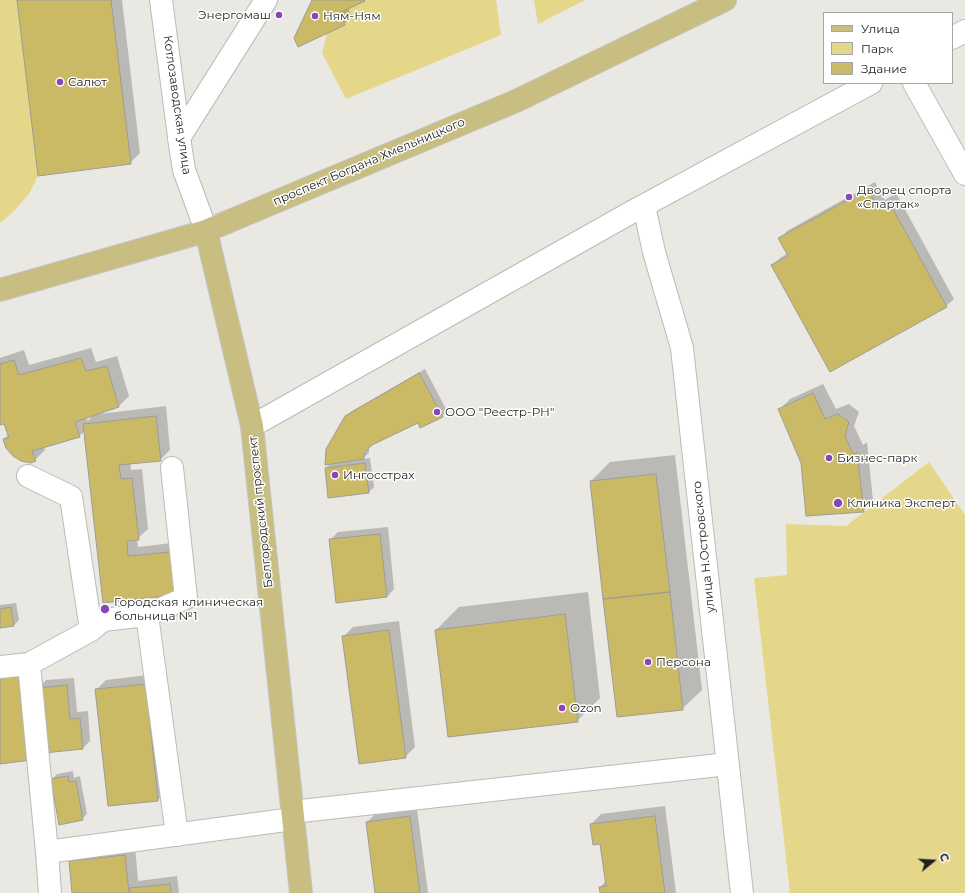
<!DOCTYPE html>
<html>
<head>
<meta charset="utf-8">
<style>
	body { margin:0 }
	#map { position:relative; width:965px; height:893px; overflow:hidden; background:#e9e8e3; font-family:Montserrat,sans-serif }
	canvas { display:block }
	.legend { position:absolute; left:823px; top:12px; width:130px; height:72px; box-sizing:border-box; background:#fff; border:1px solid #a6a5a5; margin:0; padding:5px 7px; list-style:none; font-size:12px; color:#201f1e }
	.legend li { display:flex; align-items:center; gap:8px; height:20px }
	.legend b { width:20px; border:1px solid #a6a5a5 }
	.north { position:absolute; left:913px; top:841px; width:40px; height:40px; -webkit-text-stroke:3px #fff; paint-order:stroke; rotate:72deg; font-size:11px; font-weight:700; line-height:16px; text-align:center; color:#201f1e }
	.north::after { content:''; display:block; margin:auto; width:14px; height:18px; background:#201f1e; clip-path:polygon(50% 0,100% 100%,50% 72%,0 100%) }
</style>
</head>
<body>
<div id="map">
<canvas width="965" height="893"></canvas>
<ul class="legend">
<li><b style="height:5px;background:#c9be82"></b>Улица</li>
<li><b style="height:11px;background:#e5d78a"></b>Парк</li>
<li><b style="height:11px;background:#caba66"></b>Здание</li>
</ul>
<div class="north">С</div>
</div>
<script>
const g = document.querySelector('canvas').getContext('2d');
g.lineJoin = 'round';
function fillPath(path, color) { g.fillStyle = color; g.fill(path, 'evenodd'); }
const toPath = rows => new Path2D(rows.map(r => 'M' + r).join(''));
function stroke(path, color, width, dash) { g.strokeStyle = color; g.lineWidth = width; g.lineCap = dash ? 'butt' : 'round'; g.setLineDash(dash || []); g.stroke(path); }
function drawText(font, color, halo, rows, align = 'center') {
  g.font = font + ' Montserrat,sans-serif'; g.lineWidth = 3; g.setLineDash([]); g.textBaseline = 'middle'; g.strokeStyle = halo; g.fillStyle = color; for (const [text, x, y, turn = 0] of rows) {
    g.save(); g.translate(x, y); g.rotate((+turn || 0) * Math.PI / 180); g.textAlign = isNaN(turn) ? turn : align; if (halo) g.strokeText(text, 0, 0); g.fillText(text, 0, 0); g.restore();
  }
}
fillPath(toPath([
	[0,0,111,0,131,164,38,176,29,194,12,213,0,223],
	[324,0,496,0,501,35,346,99,322,53,334,4],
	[534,0,585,0,538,24],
	[929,462,965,515,965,893,790,893,754,578,787,575,786,524,846,526]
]), '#e5d78a');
fillPath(toPath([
	[18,0,122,0,140,153,130,163],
	[313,0,364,0,348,8,352,17,344,24],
	[875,182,885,200,896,193,954,299,946,306,772,265,780,258,788,253,780,239,787,231],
	[91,348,96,362,117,356,129,396,119,406,99,414,166,406,170,450,160,460,130,463,131,470,142,469,148,529,137,539,138,547,180,542,185,584,104,602,85,431,79,436,44,447,45,450,35,460,4,439,8,435,5,423,0,424,0,358,24,350,29,365],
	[94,414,88,421,86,417],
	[425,369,447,411,442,416,419,421,372,444,369,447,369,453,362,459,370,458,374,487,369,492,329,497,326,468,331,463,346,416,352,411],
	[823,384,836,409,849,404,859,412,854,426,863,445,867,442,873,501,863,511,802,463,780,409,790,399],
	[675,455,702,690,682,709,591,481,610,462],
	[388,527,394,589,387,597,330,540,338,532],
	[588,592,600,698,577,721,436,630,459,607],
	[16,603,19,620,14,625,0,627,0,605],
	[399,621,415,747,405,757,343,637,353,627],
	[156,674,168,790,158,800,108,805,96,690,106,680],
	[74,678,77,712,88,711,90,741,83,748,39,688,46,680],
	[73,771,74,778,80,776,87,814,82,819,52,779,57,774],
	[665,806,676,893,601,893,600,887,606,881,601,843,591,824,601,814],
	[417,809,428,893,376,893,367,822,374,815],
	[135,845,138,881,177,876,179,893,73,893,70,861,80,851]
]), '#0003');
const building = toPath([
	[17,0,111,0,131,164,38,176,17,0],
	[312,0,363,0,365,1,339,13,345,25,298,47,294,38,312,0],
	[868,189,877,206,888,200,947,307,830,372,771,265,788,256,778,238,868,189],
	[81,358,86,371,107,366,119,407,75,422,80,437,32,451,36,461,31,463,21,461,13,456,6,448,3,439,9,438,4,424,0,425,0,364,14,360,19,375,81,358],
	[419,373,443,417,420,428,418,423,372,445,364,453,364,459,325,465,326,449,345,416,419,373],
	[813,393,825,419,838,414,849,422,845,436,853,454,857,452,864,512,806,516,801,463,778,409,813,393],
	[156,416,161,461,119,465,121,479,132,478,139,540,127,541,128,556,171,552,175,595,103,603,83,424,156,416],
	[365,463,369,493,328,498,325,468,365,463],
	[656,474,670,592,603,599,590,481,656,474],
	[380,534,387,597,336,603,329,539,380,534],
	[670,592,683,710,617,717,603,599,670,592],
	[11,607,14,626,0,628,0,609,11,607],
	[565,614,578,722,448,737,435,630,565,614],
	[389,630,406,758,359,764,342,636,389,630],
	[20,672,31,760,0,764,0,675,20,672],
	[146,684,158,801,108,806,95,689,146,684],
	[67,685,70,719,80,718,83,749,44,753,38,688,67,685],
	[68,776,69,782,76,781,83,820,59,825,51,779,68,776],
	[410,816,420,893,375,893,366,822,410,816],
	[655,816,665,893,600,893,599,887,606,886,600,844,593,845,590,824,655,816],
	[125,855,129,893,72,893,69,861,125,855],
	[170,884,171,893,130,893,130,888,170,884]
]);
fillPath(building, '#caba66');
stroke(building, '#9d9c97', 1);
const minor = toPath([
	[161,0,180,144],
	[952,38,965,31],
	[914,83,965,174],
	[644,206,654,252,682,348,742,893],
	[225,223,206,230,184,170,179,138,266,0],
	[252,426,630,213,871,83],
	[172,468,186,598,147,615,177,835],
	[28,476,71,497,91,630,29,664,47,852],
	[91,630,103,620,147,615],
	[0,667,29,664],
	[292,812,728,764],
	[50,893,47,852,293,819]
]);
const major = toPath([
	[206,231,252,426,301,893],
	[0,290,206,231,516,101,725,0]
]);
stroke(minor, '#bbbab6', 24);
stroke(major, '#c5c5c4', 24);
stroke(minor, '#fff', 22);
stroke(major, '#c9be82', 22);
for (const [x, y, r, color] of [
	[279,15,4,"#8a45b9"],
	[315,16,4,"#8a45b9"],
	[60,82,4,"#8a45b9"],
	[849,197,4,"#8a45b9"],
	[437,412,4,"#8a45b9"],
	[829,458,4,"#8a45b9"],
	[335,475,4,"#8a45b9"],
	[838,503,5,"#8a45b9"],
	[105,609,5,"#8a45b9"],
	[648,662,4,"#8a45b9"],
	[562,708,4,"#8a45b9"]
]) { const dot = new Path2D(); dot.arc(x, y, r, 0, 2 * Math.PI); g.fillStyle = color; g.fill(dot); stroke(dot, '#fff', 1.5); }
drawText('12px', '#201f1e', '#fff', [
	["Энергомаш",271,15,"right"],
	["Ням-Ням",323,16],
	["Салют",68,82],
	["Дворец спорта",857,190],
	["«Спартак»",857,204],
	["ООО \"Реестр-РН\"",445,412],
	["Бизнес-парк",837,458],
	["Ингосстрах",343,475],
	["Клиника Эксперт",847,503],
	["Городская клиническая",114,602],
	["больница №1",114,616],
	["Персона",656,662],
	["Ozon",570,708]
], 'left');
drawText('12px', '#201f1e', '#fff', [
	["Котлозаводская улица",177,105,82],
	["проспект Богдана Хмельницкого",369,162,-23],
	["Белгородский проспект",261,512,-96],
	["улица Н.Островского",704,547,-96]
]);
</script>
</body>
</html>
